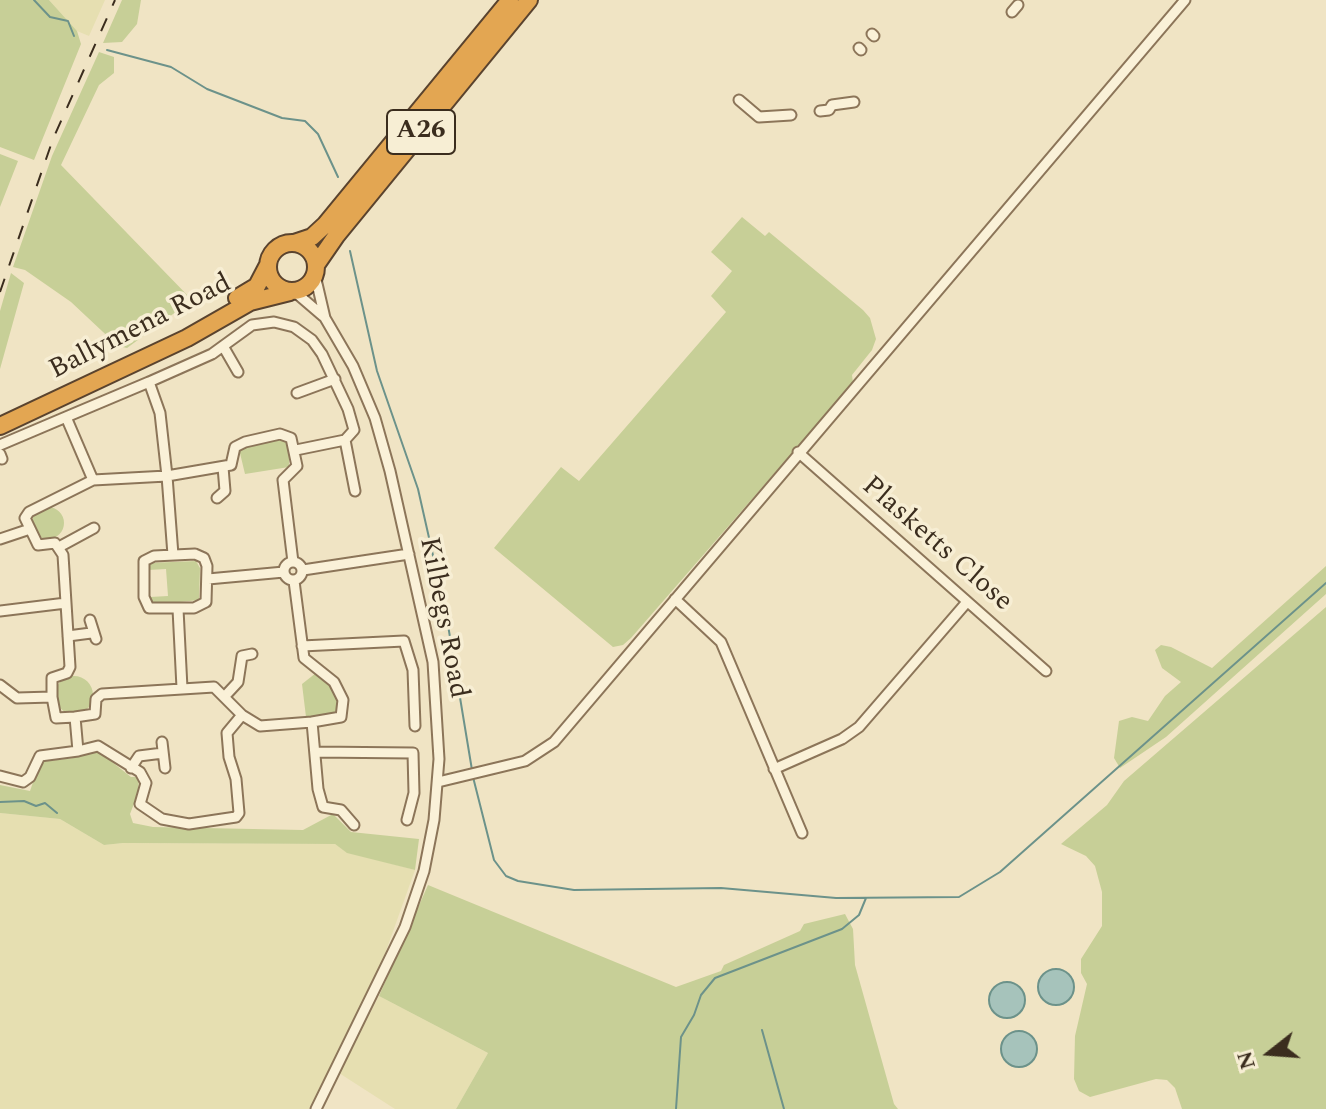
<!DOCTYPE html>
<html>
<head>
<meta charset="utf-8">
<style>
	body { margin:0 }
	#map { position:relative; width:1326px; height:1109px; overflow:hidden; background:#f0e4c4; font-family:Spectral,serif }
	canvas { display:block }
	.north { position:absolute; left:1230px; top:1013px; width:80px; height:80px; -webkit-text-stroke:6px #f7eed4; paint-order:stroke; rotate:253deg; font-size:22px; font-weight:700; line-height:32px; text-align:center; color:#3b2d1e }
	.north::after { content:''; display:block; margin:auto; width:28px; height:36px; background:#3b2d1e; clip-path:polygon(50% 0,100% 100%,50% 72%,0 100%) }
</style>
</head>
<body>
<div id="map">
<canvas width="1326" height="1109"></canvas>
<div class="north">N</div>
</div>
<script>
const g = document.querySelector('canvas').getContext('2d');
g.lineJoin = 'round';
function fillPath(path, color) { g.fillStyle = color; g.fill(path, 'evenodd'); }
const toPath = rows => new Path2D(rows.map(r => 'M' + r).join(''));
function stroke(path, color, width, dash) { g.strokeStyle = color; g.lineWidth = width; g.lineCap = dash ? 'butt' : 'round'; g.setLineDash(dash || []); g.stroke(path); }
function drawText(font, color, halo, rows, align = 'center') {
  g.font = font + ' Spectral,serif'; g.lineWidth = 7; g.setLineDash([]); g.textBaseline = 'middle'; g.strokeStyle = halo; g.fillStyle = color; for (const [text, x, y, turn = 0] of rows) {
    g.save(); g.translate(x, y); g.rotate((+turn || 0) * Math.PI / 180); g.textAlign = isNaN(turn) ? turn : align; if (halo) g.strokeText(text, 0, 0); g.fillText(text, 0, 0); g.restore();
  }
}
fillPath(toPath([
	[49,0,105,0,89,36,77,31],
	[0,813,60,819,104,845,123,843,335,844,345,851,415,870,377,976,309,1109,0,1109],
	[379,996,488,1053,456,1109,395,1109,339,1073]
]), '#e6dfb1');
fillPath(toPath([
	[0,0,49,0,77,31,81,44,34,160,0,147],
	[122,0,141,0,137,24,122,42,103,43],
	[99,52,114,57,114,73,99,85,61,165,192,300,127,348,118,346,71,302,25,270,13,267,52,156],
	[0,154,18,161,0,207],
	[742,217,765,236,769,232,863,310,870,318,876,339,872,350,852,375,853,383,631,638,623,645,613,647,494,548,561,467,579,481,726,312,711,296,732,271,711,252],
	[11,273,24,283,0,369,0,311],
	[280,438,289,443,289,467,245,474,239,449],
	'32 523a16 16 0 1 1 32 0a16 16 0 1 1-32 0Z',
	[196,561,200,568,199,600,151,605,150,597,168,596,166,569,148,570,149,563],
	[1326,566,1326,594,1166,737,1120,768,1114,758,1119,721,1132,717,1148,721,1165,696,1181,682,1162,668,1155,650,1161,645,1171,647,1212,668],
	[1326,607,1326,1109,1182,1109,1175,1088,1167,1080,1156,1079,1090,1097,1079,1091,1074,1079,1075,1036,1087,984,1081,973,1081,959,1102,926,1102,892,1095,866,1086,856,1061,844,1107,805,1124,781],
	[316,673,331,686,338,698,335,714,306,717,302,684],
	'55 695a19 19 0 1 1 38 0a19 19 0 1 1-38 0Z',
	[97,750,131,777,139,777,138,793,130,814,133,823,153,827,303,830,333,814,351,832,419,839,415,870,347,853,335,844,123,843,104,845,60,819,0,813,0,785,30,791,40,762,73,758],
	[428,885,676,987,721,971,724,965,800,931,804,924,845,914,853,929,855,965,894,1104,898,1109,456,1109,488,1053,379,996]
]), '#c7cf97');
const water = toPath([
	'1038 987a18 18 0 1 1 36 0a18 18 0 1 1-36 0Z',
	'989 1000a18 18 0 1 1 36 0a18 18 0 1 1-36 0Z',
	'1001 1049a18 18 0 1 1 36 0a18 18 0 1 1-36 0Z'
]);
fillPath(water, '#a6c3bb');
stroke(water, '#6c928a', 2);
stroke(toPath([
	[34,0,50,17,68,21,74,36],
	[107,50,171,67,207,89,282,118,305,121,318,134,338,177],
	[350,251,377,371,418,489,446,613,472,770],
	[473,777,494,860,506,876,518,881,574,890,721,888,836,898,959,897,1000,872,1326,583],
	[0,802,24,801,36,806,45,803,57,813],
	[762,1030,784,1109],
	[676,1109,681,1037,694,1015,701,995,715,978,842,929,859,915,866,898]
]), '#6c928a', 2);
const street = toPath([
	[1012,12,1018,5],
	[872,34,874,36],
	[859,48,861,50],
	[739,100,759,117,791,115],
	[820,111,829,110,832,105,854,102],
	[315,275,325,318,353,366,375,418,390,471,433,662,439,759,434,820,424,871,405,927,316,1109],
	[295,292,323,316],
	[223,346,238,372],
	[297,393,335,379],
	[66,417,149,382],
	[345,440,355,491],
	[0,445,66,417,93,480,29,512,25,518,38,545,55,543,63,555,70,667,67,673,52,678,52,697,56,718,75,717],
	[798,452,1046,671],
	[0,454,2,459],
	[93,480,167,476,173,555],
	[217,498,225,491,223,467],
	[0,539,30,529],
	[59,547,94,528],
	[195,554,204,558,207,566,206,602,194,608,149,608,144,597,144,561,154,556,195,554],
	'284 571a9 9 0 1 1 18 0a9 9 0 1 1-18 0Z',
	[293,562,283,480,297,466,291,438,280,434,245,442,235,447,231,465,167,476,160,413,149,382,212,354,252,325,274,322,294,327,312,340,322,354,348,409,354,430,345,440,296,450],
	[303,570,409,554],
	[208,579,284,572],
	[294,581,304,658,334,682,343,700,341,717,312,722,318,789,323,807,341,810,354,825],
	[675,599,721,642,802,833],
	[178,609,182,688],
	[0,611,66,603],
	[90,620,96,639],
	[68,636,91,633],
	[302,646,404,641,413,670,415,726],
	[0,685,17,698,52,697],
	[214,687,242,715,227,733,229,757,236,779,239,813,236,817,189,824,162,819,140,804,146,783,140,772,98,746,78,751,75,717,95,714,96,699,102,694,214,687],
	[225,696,238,682,242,656,252,654],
	[242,715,260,726,312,722],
	[162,742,165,768],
	[315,752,413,753,414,793,407,820],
	[131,768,139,756,163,753],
	[774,769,842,739,859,727,967,602],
	[0,776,23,782,30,777,40,756,78,751],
	[438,782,525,761,554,742,1185,0]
]);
const highway = toPath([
	'268 267a24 24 0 1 1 48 0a24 24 0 1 1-48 0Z',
	[294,243,312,237,325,225,510,0],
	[316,265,336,236,529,0],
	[237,298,257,286,268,265],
	[0,426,187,338,250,302,290,292]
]);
stroke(street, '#8c7559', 13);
stroke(highway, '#5a432e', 20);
stroke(street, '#faf1d8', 9);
stroke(highway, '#e3a652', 16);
stroke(toPath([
	[0,292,53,139,115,0]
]), '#3b2d1e', 2, [14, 14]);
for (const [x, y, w] of [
	[421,132,68]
]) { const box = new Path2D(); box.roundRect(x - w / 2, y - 22, w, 44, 6); g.fillStyle = '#f7eed4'; g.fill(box); stroke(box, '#3b2d1e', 2); }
drawText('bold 26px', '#3b2d1e', null, [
	["A26",421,132]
]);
drawText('28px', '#3b2d1e', '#f7eed4', [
	["Ballymena Road",141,328,-27],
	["Plasketts Close",936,545,41],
	["Kilbegs Road",442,618,79]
]);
</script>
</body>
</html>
